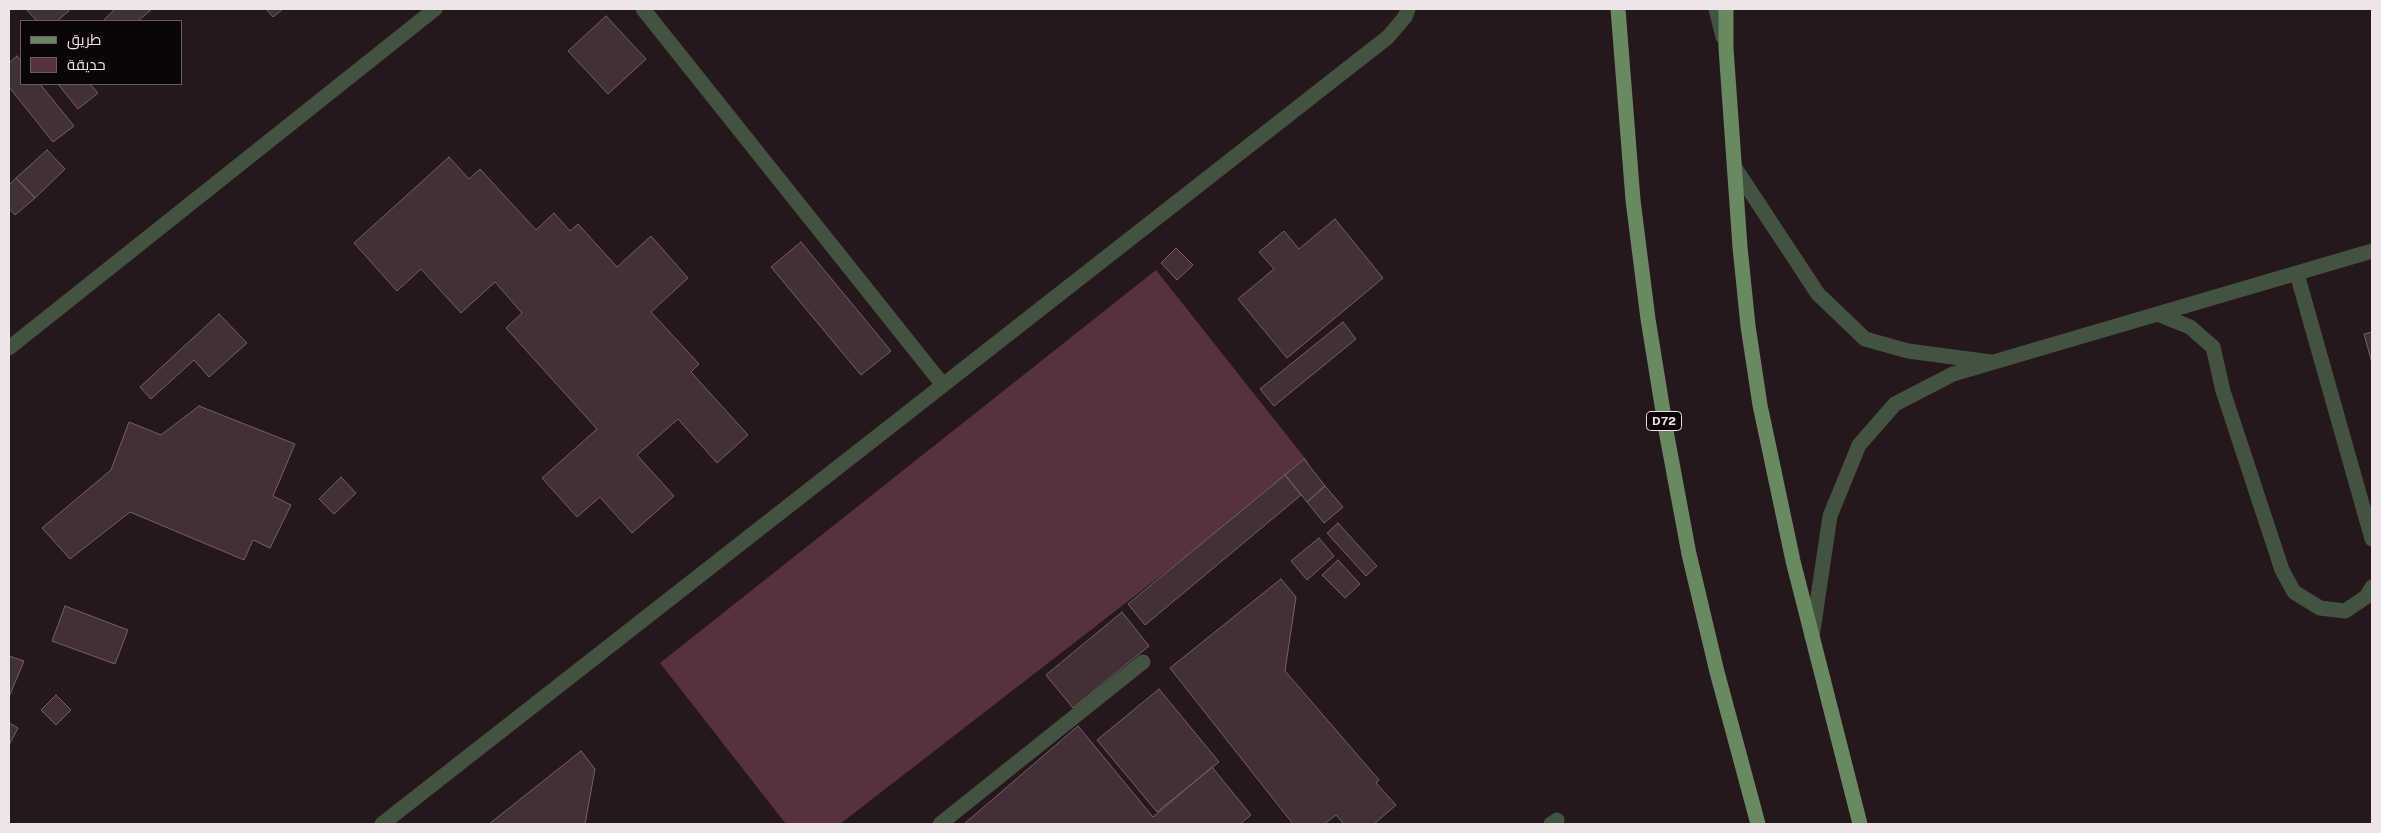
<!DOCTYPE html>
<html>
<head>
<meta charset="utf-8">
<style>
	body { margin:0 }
	#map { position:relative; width:2381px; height:833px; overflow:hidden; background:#26171c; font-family:"Public Sans",Cairo,sans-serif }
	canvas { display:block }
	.frame { position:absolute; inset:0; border:10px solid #efe4e7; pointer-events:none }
	.legend { position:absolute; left:20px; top:20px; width:162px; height:65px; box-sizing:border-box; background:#0b0507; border:1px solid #665e61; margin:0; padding:6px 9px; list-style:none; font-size:15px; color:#efe4e7 }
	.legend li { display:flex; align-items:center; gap:10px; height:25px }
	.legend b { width:25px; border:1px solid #665e61 }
</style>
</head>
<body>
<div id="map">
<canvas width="2381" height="833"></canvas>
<div class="frame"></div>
<ul class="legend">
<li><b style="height:6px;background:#688962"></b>طريق</li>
<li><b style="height:14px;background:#57323e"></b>حديقة</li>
</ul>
</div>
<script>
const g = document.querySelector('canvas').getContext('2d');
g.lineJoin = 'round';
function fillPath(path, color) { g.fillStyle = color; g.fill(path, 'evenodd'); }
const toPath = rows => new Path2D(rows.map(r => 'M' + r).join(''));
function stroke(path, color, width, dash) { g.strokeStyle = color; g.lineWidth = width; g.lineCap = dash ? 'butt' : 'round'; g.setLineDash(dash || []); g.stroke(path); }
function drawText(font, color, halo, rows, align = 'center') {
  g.font = font + ' "Public Sans",sans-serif'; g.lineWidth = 4; g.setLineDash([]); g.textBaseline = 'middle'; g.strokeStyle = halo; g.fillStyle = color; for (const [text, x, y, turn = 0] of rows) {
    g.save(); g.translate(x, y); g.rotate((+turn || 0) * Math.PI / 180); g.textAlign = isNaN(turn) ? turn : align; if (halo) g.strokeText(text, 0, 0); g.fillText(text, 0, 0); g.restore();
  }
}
fillPath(toPath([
	[1156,270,1308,462,840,824,786,824,660,663]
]), '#57323e');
const building = toPath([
	[26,9,67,9,69,11,57,21,37,21,26,9],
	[115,9,152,9,138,21,103,21,115,9],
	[266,9,283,9,273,17,266,9],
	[606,16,646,59,608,94,568,51,606,16],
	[17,56,21,61,21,84,40,84,74,126,53,142,9,87,9,63,17,56],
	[58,84,90,84,98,93,78,109,58,84],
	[47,150,65,169,35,198,16,178,47,150],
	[449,157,469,179,480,169,536,230,554,213,570,231,578,224,617,267,651,236,688,278,651,312,699,364,691,372,748,435,717,463,678,419,637,455,674,496,632,533,600,497,577,517,542,478,597,429,506,328,522,313,495,282,461,313,421,269,397,291,354,243,449,157],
	[16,178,35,198,15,215,9,208,9,185,16,178],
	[1335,219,1383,278,1287,358,1238,299,1274,269,1259,252,1284,231,1299,249,1335,219],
	[801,242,891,351,861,375,771,267,801,242],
	[1176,248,1193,265,1177,280,1161,263,1176,248],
	[219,314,247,343,209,377,194,360,151,399,140,387,219,314],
	[1343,322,1356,339,1274,406,1260,389,1343,322],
	[2372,332,2372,363,2364,334,2372,332],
	[199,406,295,444,273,496,291,505,270,548,253,540,244,560,130,512,70,559,42,528,111,470,129,422,161,435,199,406],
	[1304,459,1325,486,1307,502,1285,475,1304,459],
	[1285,475,1301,495,1145,625,1128,604,1285,475],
	[341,477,356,493,334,514,319,499,341,477],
	[1325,486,1343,507,1324,523,1307,502,1325,486],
	[1338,523,1377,566,1366,576,1327,533,1338,523],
	[1319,538,1334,556,1307,580,1291,561,1319,538],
	[1338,560,1360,584,1345,598,1322,575,1338,560],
	[1281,579,1296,597,1285,671,1379,780,1376,783,1396,805,1374,824,1344,824,1336,815,1324,824,1293,824,1170,668,1281,579],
	[65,606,128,630,115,664,52,641,65,606],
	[1122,612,1149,646,1073,708,1046,675,1122,612],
	[9,656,24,661,9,697,9,656],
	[1159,689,1219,762,1157,812,1097,740,1159,689],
	[56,695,71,710,56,725,41,710,56,695],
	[9,723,18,728,9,745,9,723],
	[1078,726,1153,817,1212,767,1251,815,1240,824,964,824,1078,726],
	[581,751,595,769,585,824,489,824,581,751]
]);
fillPath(building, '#413135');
stroke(building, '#736166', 1);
stroke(toPath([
	[643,9,943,385],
	[1716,9,1723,37],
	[1735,168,1818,294,1865,339,1908,351,1991,362],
	[2297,274,2372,539],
	[2160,315,2190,327,2213,347,2223,391,2282,570,2294,592,2320,608,2345,611,2366,597,2372,587],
	[9,348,435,9],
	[1812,637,1830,516,1859,445,1895,404,1953,374,2372,251],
	[382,824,1388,37,1405,17,1408,9],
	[940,824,1143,662],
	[1551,824,1557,820]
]), '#425340', 15);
stroke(toPath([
	[1618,9,1633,200,1648,319,1667,436,1689,554,1717,672,1758,824],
	[1726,9,1726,48,1740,247,1748,326,1760,405,1793,561,1860,824]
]), '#688962', 15);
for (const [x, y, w] of [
	[1664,421,35]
]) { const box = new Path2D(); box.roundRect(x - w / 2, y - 9.5, w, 19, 4); g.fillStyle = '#0b0507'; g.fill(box); stroke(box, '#efe4e7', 1); }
drawText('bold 12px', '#efe4e7', null, [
	["D72",1664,421]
]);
</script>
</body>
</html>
